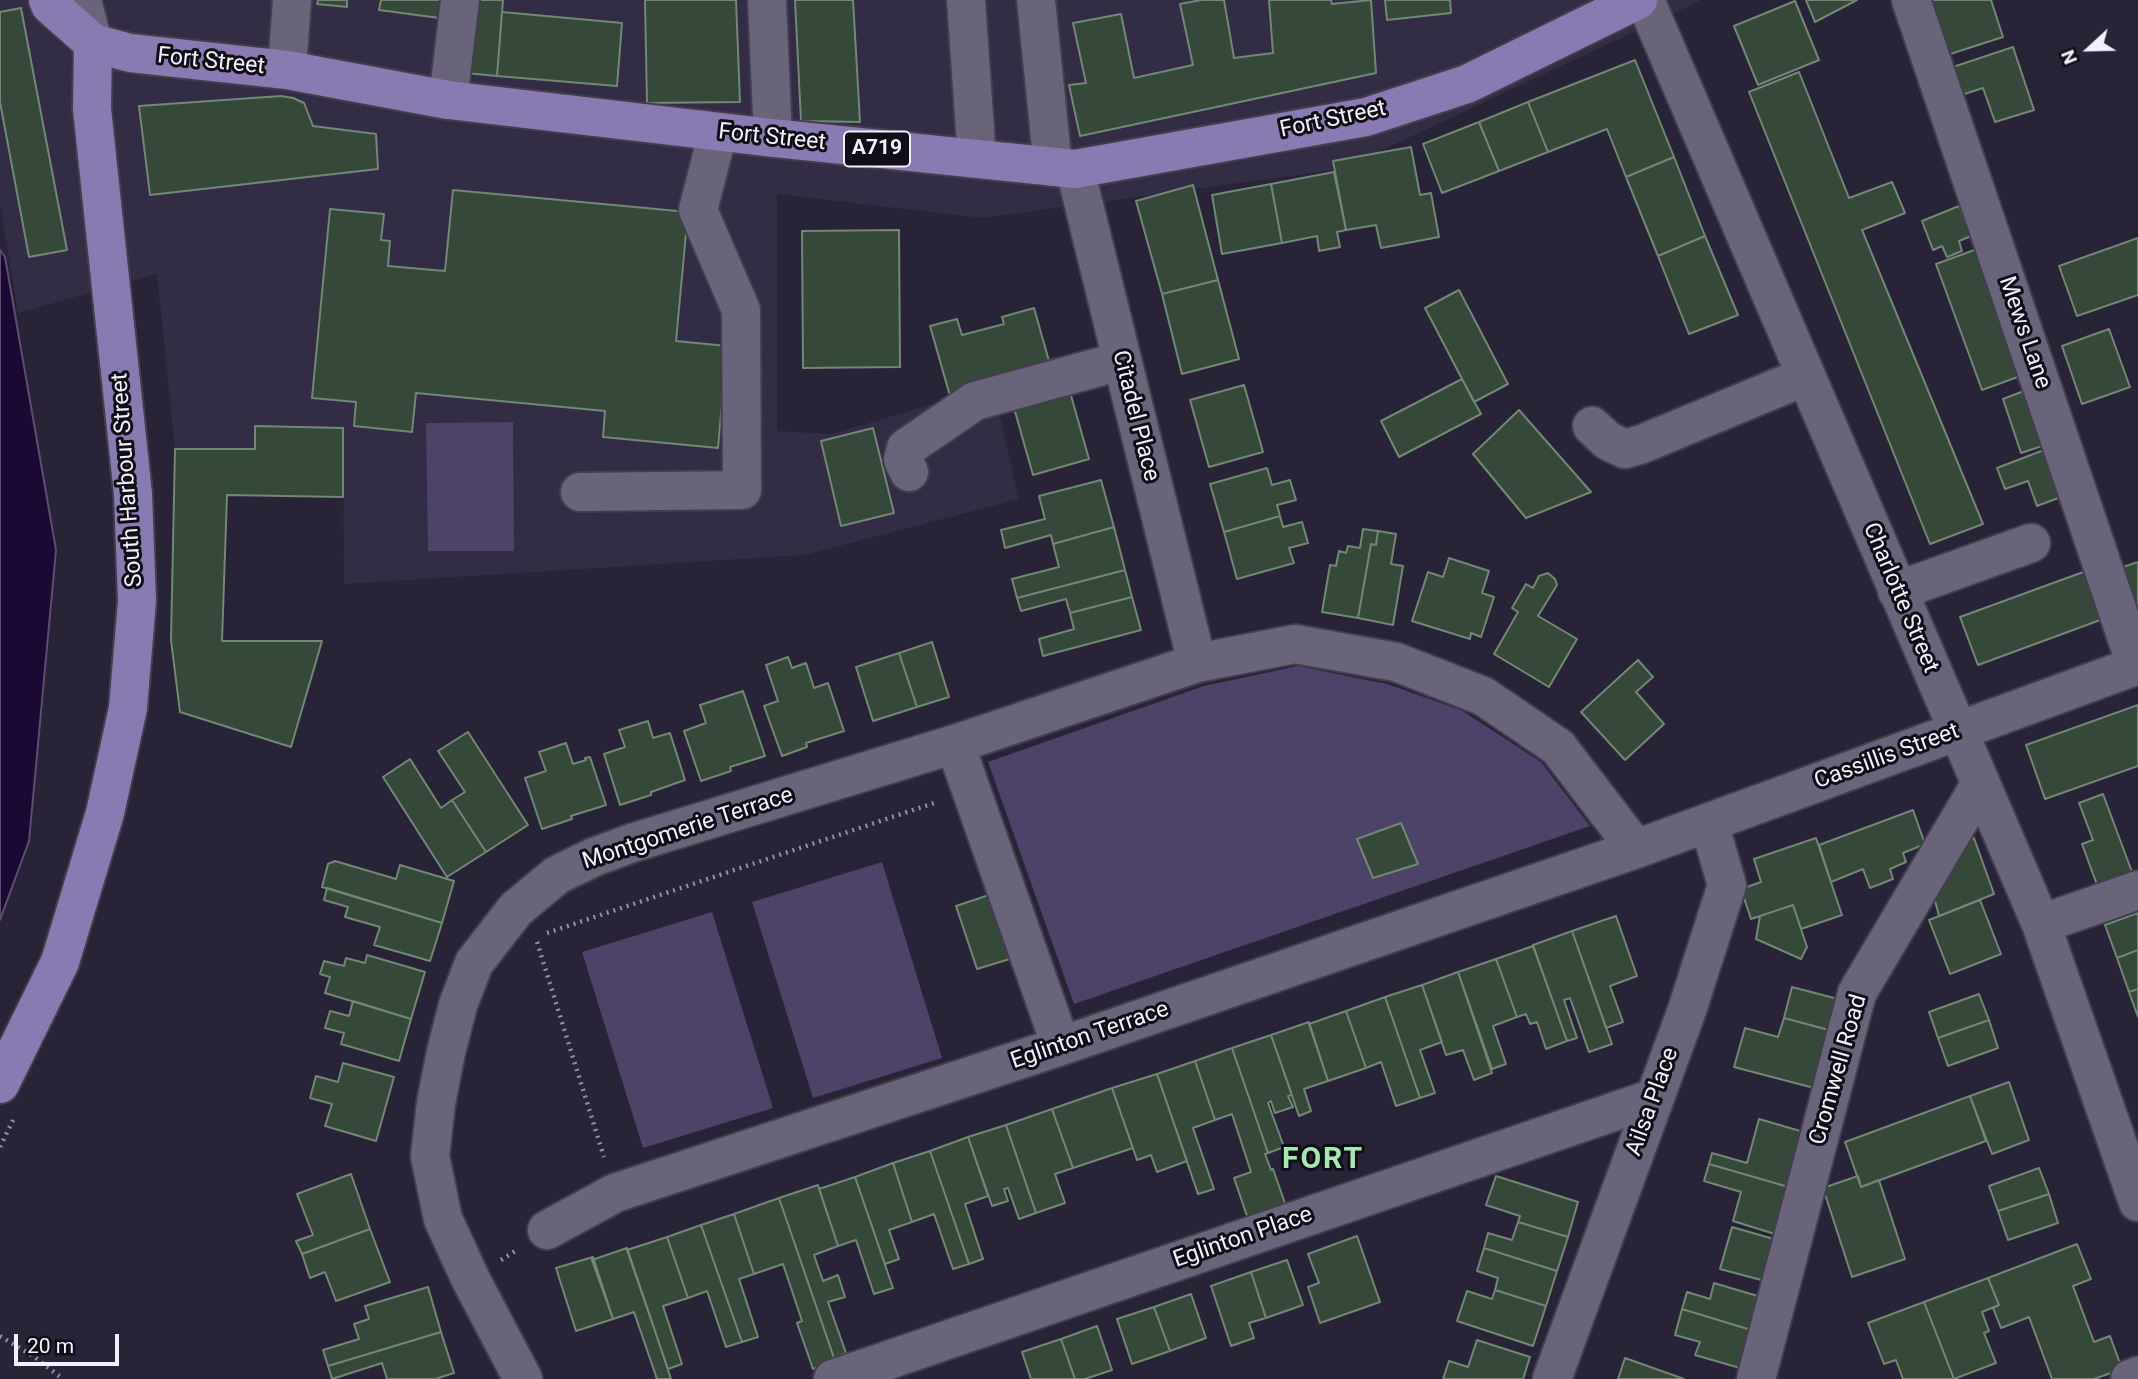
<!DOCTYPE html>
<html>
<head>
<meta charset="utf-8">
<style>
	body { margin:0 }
	#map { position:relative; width:2138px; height:1379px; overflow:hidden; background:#282336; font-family:Roboto,sans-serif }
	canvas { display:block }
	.north { position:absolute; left:2054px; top:14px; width:70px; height:70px; -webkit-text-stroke:5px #100e16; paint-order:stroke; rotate:248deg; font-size:19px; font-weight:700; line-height:28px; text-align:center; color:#f3f0fd }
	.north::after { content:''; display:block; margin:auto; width:24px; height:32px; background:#f3f0fd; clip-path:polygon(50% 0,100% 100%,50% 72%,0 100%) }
	.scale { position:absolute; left:14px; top:1334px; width:105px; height:32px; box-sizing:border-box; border:4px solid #f3f0fd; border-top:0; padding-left:9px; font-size:21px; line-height:24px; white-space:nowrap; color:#f3f0fd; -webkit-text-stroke:5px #100e16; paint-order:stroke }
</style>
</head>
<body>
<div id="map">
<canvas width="2138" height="1379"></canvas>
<div class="north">N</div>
<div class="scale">20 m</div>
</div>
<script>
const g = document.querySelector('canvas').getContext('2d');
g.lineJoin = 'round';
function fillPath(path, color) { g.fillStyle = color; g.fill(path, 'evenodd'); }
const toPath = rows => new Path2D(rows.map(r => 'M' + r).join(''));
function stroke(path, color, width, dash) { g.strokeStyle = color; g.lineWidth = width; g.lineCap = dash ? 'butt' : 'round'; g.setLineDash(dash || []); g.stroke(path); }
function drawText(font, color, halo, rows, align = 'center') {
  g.font = font + ' Roboto,sans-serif'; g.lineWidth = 6; g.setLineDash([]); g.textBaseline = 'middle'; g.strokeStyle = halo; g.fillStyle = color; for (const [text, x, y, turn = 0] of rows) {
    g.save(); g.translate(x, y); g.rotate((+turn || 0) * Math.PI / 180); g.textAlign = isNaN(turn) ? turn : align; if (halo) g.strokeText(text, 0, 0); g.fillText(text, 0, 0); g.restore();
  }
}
fillPath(toPath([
	[0,0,1702,0,1342,169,982,218,777,194,777,431,832,434,993,386,1019,499,805,555,344,584,343,428,255,427,255,449,175,449,157,274,18,313,0,203]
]), '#332c45');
fillPath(toPath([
	[513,422,514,551,428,551,426,423],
	[1298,666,1387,684,1461,710,1541,762,1590,826,1074,1004,988,762,1204,686],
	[882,862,942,1058,813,1098,752,902],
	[712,912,773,1108,643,1148,582,952]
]), '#4d4268');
const water = toPath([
	[0,250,5,257,56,550,29,841,0,920,0,250]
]);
fillPath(water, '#1a0933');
stroke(water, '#5b4e70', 2);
const building = toPath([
	[318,0,347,0,347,7,317,4,318,0],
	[381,0,450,0,447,19,379,10,381,0],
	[471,0,503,0,497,76,465,73,471,0],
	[645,0,736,0,740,102,647,103,645,0],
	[795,0,853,0,860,122,801,121,795,0],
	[1201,0,1224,0,1234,58,1273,53,1269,0,1331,0,1332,4,1371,0,1376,73,1080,136,1069,85,1086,83,1073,23,1121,14,1134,78,1193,65,1180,4,1201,0],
	[1385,0,1450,0,1451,13,1387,20,1385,0],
	[1806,0,1857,0,1815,22,1806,0],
	[1922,0,1991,0,2003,37,1941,57,1922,0],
	[1795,1,1819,60,1758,85,1734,26,1795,1],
	[21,8,67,250,29,257,0,102,0,12,21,8],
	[502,12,622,23,617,86,497,76,502,12],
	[2013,47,2034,110,1995,122,1983,88,1955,97,1947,69,2013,47],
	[1635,60,1674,157,1626,177,1607,129,1548,152,1528,102,1635,60],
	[1799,72,1849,198,1892,182,1905,213,1862,230,1983,524,1930,544,1749,92,1799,72],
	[281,96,293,98,304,103,313,126,376,134,378,169,150,195,139,106,281,96],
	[1528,102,1548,152,1499,171,1479,122,1528,102],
	[1479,122,1499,171,1442,193,1423,144,1479,122],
	[1411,147,1420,195,1431,193,1439,237,1381,248,1376,225,1346,230,1333,161,1411,147],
	[1674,157,1705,236,1658,256,1626,177,1674,157],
	[1334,172,1346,230,1337,232,1340,247,1319,251,1317,236,1282,243,1271,184,1334,172],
	[1271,184,1282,243,1222,254,1212,195,1271,184],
	[1193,185,1218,280,1162,294,1136,201,1193,185],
	[453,190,688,212,676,341,727,346,718,448,603,437,605,411,416,393,412,432,354,426,356,402,312,398,330,209,384,214,381,240,390,241,388,266,445,271,453,190],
	[1959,206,1971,236,1959,241,1962,251,1947,257,1942,246,1933,250,1922,221,1959,206],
	[899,230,900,367,803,368,802,231,899,230],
	[1705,236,1738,315,1689,334,1658,256,1705,236],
	[2138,238,2138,295,2077,316,2059,266,2138,238],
	[1977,249,2023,375,1982,390,1936,264,1977,249],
	[1218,280,1239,359,1182,374,1162,294,1218,280],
	[1459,290,1508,384,1474,402,1425,308,1459,290],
	[1034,308,1051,368,950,396,930,326,957,319,962,335,1004,324,1002,317,1034,308],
	[2109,329,2130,387,2082,404,2062,346,2109,329],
	[1462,379,1481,414,1399,457,1381,421,1462,379],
	[1068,385,1089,459,1033,475,1012,401,1068,385],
	[1244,385,1263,452,1209,467,1190,400,1244,385],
	[2024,391,2042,446,2021,453,2003,399,2024,391],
	[1519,410,1591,492,1526,518,1473,454,1519,410],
	[255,426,343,428,343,497,227,495,222,641,322,641,291,747,180,712,171,640,175,449,255,449,255,426],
	[873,428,894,513,841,526,821,441,873,428],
	[2044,450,2061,497,2037,506,2028,481,2005,489,1997,468,2044,450],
	[1267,468,1272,485,1290,480,1296,500,1277,505,1280,516,1224,532,1210,484,1267,468],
	[1101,480,1114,527,1053,544,1051,535,1005,548,1001,530,1045,519,1039,496,1101,480],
	[1280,516,1283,527,1302,522,1308,543,1289,548,1294,563,1237,579,1224,532,1280,516],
	[1114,527,1125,570,1017,598,1012,579,1059,567,1053,544,1114,527],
	[1363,529,1378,531,1376,545,1371,544,1358,618,1322,612,1330,565,1336,566,1339,551,1346,553,1348,546,1360,548,1363,529],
	[1378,531,1396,534,1391,564,1403,566,1393,625,1358,618,1371,544,1376,545,1378,531],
	[1449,558,1489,571,1482,593,1494,597,1481,637,1471,633,1470,639,1412,621,1428,572,1443,577,1449,558],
	[2138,562,2138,607,2130,609,2117,569,2138,562],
	[1125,570,1132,597,1070,613,1066,599,1021,611,1017,598,1125,570],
	[2086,571,2103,619,1978,665,1960,617,2086,571],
	[1548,573,1555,579,1557,585,1538,616,1577,639,1549,687,1494,654,1518,612,1512,608,1526,584,1533,588,1539,576,1548,573],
	[1132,597,1141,630,1043,656,1039,639,1074,629,1070,613,1132,597],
	[932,642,949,697,917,707,899,653,932,642],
	[899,653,917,707,873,721,856,667,899,653],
	[788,657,792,668,806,663,814,688,828,683,844,731,806,743,807,747,782,756,764,706,778,701,766,665,788,657],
	[1638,660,1653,677,1636,692,1664,724,1625,760,1581,712,1638,660],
	[743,691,765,756,730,767,731,771,701,781,684,731,706,723,700,705,743,691],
	[2138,705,2138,766,2045,799,2026,745,2138,705],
	[648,721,653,738,670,733,685,780,651,792,651,795,620,805,604,754,625,747,619,730,648,721],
	[468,732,528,825,486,852,452,800,465,792,438,751,468,732],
	[566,743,573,764,586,760,585,758,590,757,606,805,571,816,572,819,542,829,525,778,546,771,539,752,566,743],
	[410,759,441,808,452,800,486,852,447,877,383,777,410,759],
	[2103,794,2135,880,2100,893,2082,844,2093,840,2079,803,2103,794],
	[1913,810,1925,844,1903,853,1906,862,1890,869,1893,879,1870,888,1863,869,1831,882,1819,845,1913,810],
	[1401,823,1418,864,1373,878,1357,839,1401,823],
	[1816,838,1842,915,1801,929,1793,905,1751,919,1741,889,1761,882,1754,859,1816,838],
	[1974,838,1994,894,1939,916,1933,893,1960,847,1974,838],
	[335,861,396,879,400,865,454,881,442,923,322,887,328,864,335,861],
	[327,888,442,923,430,961,374,945,380,927,345,917,348,907,324,900,327,888],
	[992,894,1013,958,977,969,956,906,992,894],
	[1980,900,2001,954,1950,974,1929,920,1980,900],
	[1793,905,1807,947,1801,959,1756,939,1760,916,1793,905],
	[2138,913,2138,950,2117,958,2105,925,2138,913],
	[1616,916,1637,976,1610,986,1623,1022,1606,1028,1572,931,1616,916],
	[1572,931,1612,1044,1589,1052,1570,998,1564,1000,1577,1038,1567,1041,1533,945,1572,931],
	[1533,946,1567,1041,1546,1049,1537,1022,1530,1024,1526,1014,1517,1017,1496,959,1533,946],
	[2138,950,2138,989,2129,992,2117,958,2138,950],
	[367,955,425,972,411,1019,325,993,330,977,320,974,324,961,344,966,346,958,365,963,367,955],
	[1496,959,1517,1017,1493,1026,1506,1064,1492,1069,1458,972,1496,959],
	[1458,972,1492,1073,1474,1080,1463,1050,1446,1055,1422,985,1458,972],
	[1422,985,1442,1042,1420,1050,1435,1093,1420,1098,1385,997,1422,985],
	[1792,987,1838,999,1829,1030,1784,1018,1792,987],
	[2138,989,2138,1017,2129,992,2138,989],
	[1979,994,1989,1020,1938,1038,1929,1012,1979,994],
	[1385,997,1420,1098,1396,1106,1381,1062,1366,1068,1346,1011,1385,997],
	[353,1001,411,1019,399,1061,341,1044,344,1033,325,1028,330,1011,349,1016,353,1001],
	[1346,1011,1366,1068,1328,1081,1309,1024,1346,1011],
	[1784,1018,1829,1030,1814,1088,1734,1067,1745,1028,1778,1037,1784,1018],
	[1989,1020,1998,1048,1948,1066,1938,1038,1989,1020],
	[1309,1022,1328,1081,1304,1089,1311,1111,1299,1116,1271,1035,1309,1022],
	[1271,1035,1292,1095,1288,1096,1293,1107,1275,1113,1271,1101,1268,1103,1284,1147,1268,1153,1232,1048,1271,1035],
	[1232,1048,1268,1153,1265,1154,1271,1170,1273,1169,1286,1206,1248,1219,1234,1178,1251,1172,1232,1114,1215,1120,1195,1061,1232,1048],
	[1195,1061,1215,1120,1193,1128,1214,1189,1198,1194,1157,1074,1195,1061],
	[343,1063,394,1077,376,1141,325,1126,332,1104,310,1098,316,1076,338,1082,343,1063],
	[1157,1074,1187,1161,1157,1172,1151,1155,1137,1160,1112,1088,1157,1074],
	[2009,1082,2029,1140,1992,1154,1970,1096,2009,1082],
	[1112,1088,1133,1148,1073,1168,1052,1109,1112,1088],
	[1970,1096,1986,1141,1861,1187,1845,1142,1970,1096],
	[1052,1109,1073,1168,1055,1174,1065,1203,1036,1213,1006,1125,1052,1109],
	[1759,1119,1807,1133,1792,1188,1709,1164,1712,1153,1747,1163,1759,1119],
	[1006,1125,1036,1213,1019,1219,1008,1188,1004,1189,1008,1201,992,1206,968,1137,1006,1125],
	[968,1137,988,1196,965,1204,983,1259,969,1264,930,1151,968,1137],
	[930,1151,969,1264,953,1269,934,1214,912,1222,893,1163,930,1151],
	[893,1163,912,1222,889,1230,899,1259,885,1264,855,1177,893,1163],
	[1709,1164,1792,1188,1778,1235,1733,1221,1741,1192,1704,1181,1709,1164],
	[2039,1168,2049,1194,1998,1211,1989,1186,2039,1168],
	[351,1174,370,1229,302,1254,296,1241,313,1235,297,1194,351,1174],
	[1496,1176,1578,1202,1568,1237,1518,1222,1520,1216,1486,1205,1496,1176],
	[1858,1176,1861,1187,1879,1180,1905,1259,1852,1277,1823,1188,1858,1176],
	[855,1177,893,1288,874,1294,856,1240,838,1246,819,1189,855,1177],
	[818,1185,838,1246,814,1255,823,1281,838,1275,845,1297,828,1302,846,1353,834,1358,779,1198,818,1185],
	[2049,1194,2058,1223,2008,1240,1998,1211,2049,1194],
	[779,1198,835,1361,813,1369,797,1323,802,1321,783,1264,754,1274,734,1214,779,1198],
	[734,1214,754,1274,739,1279,758,1337,742,1342,701,1225,734,1214],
	[1518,1222,1568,1237,1557,1271,1484,1248,1488,1233,1512,1240,1518,1222],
	[701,1225,742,1342,726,1347,707,1291,688,1298,667,1237,701,1225],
	[1732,1227,1777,1240,1765,1281,1720,1269,1732,1227],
	[370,1229,390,1282,336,1301,325,1272,310,1278,302,1254,370,1229],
	[1357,1236,1380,1302,1320,1323,1308,1287,1319,1283,1308,1254,1357,1236],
	[667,1237,688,1298,663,1306,682,1364,668,1369,627,1250,667,1237],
	[2077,1244,2091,1279,2073,1286,2094,1342,2110,1336,2122,1369,2094,1379,2052,1379,2029,1317,2001,1328,1993,1308,1999,1305,1988,1278,2077,1244],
	[627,1248,648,1310,671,1379,657,1379,634,1312,613,1319,592,1260,627,1248],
	[1484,1248,1557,1271,1546,1306,1495,1290,1498,1278,1477,1271,1484,1248],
	[593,1257,613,1319,576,1331,556,1268,593,1257],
	[1287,1260,1303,1305,1266,1318,1251,1272,1287,1260],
	[1251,1272,1266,1318,1249,1323,1254,1338,1231,1346,1211,1286,1251,1272],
	[1988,1278,1999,1305,1982,1312,1989,1331,1984,1333,1996,1363,1954,1379,1924,1302,1988,1278],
	[1714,1283,1761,1297,1751,1330,1682,1309,1687,1292,1710,1299,1714,1283],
	[428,1287,441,1332,328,1366,323,1350,359,1339,354,1324,369,1319,365,1306,428,1287],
	[1495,1290,1546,1306,1533,1346,1457,1321,1467,1291,1492,1299,1495,1290],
	[1191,1294,1206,1338,1170,1351,1154,1307,1191,1294],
	[1924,1302,1954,1379,1903,1379,1896,1360,1884,1364,1868,1323,1924,1302],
	[1154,1307,1170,1351,1132,1364,1117,1319,1154,1307],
	[1682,1309,1751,1330,1740,1368,1695,1355,1700,1342,1675,1335,1682,1309],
	[1097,1326,1112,1370,1085,1379,1075,1379,1061,1339,1097,1326],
	[441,1332,454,1373,435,1379,387,1379,382,1363,332,1379,328,1366,441,1332],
	[1061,1339,1075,1379,1031,1379,1022,1352,1061,1339],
	[1477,1340,1530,1357,1523,1379,1443,1379,1449,1361,1468,1367,1477,1340],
	[1625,1358,1684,1379,1618,1379,1625,1358]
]);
fillPath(building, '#364839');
stroke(building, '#738777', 2);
const minor = toPath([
	[82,0,93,43],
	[767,0,773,138],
	[966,0,977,159],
	[1036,0,1053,167],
	[1645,0,2041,924,2138,1202],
	[1911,0,2136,665],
	[287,70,292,0],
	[448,100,460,0],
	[1075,169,1197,663],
	[1592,426,1608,441,1625,449,1642,444,1806,376],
	[909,472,903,460,906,448,975,401,1121,361],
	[580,492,742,490,741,310,698,210,718,132],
	[1897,591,2031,543],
	[955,744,1061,1046],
	[2041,924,2138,890],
	[547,1230,615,1193,1061,1046,1636,849,2138,665],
	[523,1379,471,1280,443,1219,430,1156,436,1103,446,1052,458,1005,474,963,516,909,557,875,594,857,632,843,955,744,1197,663,1295,644,1396,662,1483,696,1558,747,1636,849],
	[833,1379,1654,1098],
	[1552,1379,1687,1010,1727,885,1709,823],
	[1756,1379,1857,993,1980,785],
	[2130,1379,2138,1376]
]);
const major = toPath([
	[48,0,50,5,93,43,130,53,287,70,448,100,773,138,1075,169,1366,117,1467,84,1638,0],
	[0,1084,60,962,105,813,128,708,137,601,133,494,92,109,93,43]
]);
stroke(minor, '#433e4e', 42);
stroke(major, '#433e4e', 42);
stroke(toPath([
	[547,933,937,802],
	[537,942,604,1157],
	[0,1147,14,1118],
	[501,1260,517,1250],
	[0,1336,33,1356,63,1379]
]), '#9490a0', 4.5, [2, 5]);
stroke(minor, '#69647a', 38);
stroke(major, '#897ab1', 38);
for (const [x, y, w] of [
	[877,149,66]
]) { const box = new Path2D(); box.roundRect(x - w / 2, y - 17.5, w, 35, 5); g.fillStyle = '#100e16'; g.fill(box); stroke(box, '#f3f0fd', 2); }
drawText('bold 21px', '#f3f0fd', null, [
	["A719",877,149]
]);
drawText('23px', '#f3f0fd', '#100e16', [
	["Fort Street",211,62,6],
	["Fort Street",1333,120,-12],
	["Fort Street",772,138,6],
	["Mews Lane",2024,333,71],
	["Citadel Place",1135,416,76],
	["South Harbour Street",128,480,-94],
	["Charlotte Street",1900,598,67],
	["Cassillis Street",1887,757,-20],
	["Montgomerie Terrace",688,829,-18],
	["Eglinton Terrace",1090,1036,-19],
	["Cromwell Road",1839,1070,-74],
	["Ailsa Place",1653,1102,-70],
	["Eglinton Place",1243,1238,-19]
]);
g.letterSpacing = '2px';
drawText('bold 30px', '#a4e8b3', '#100e16', [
	["FORT",1323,1160]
]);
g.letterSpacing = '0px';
</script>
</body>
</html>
